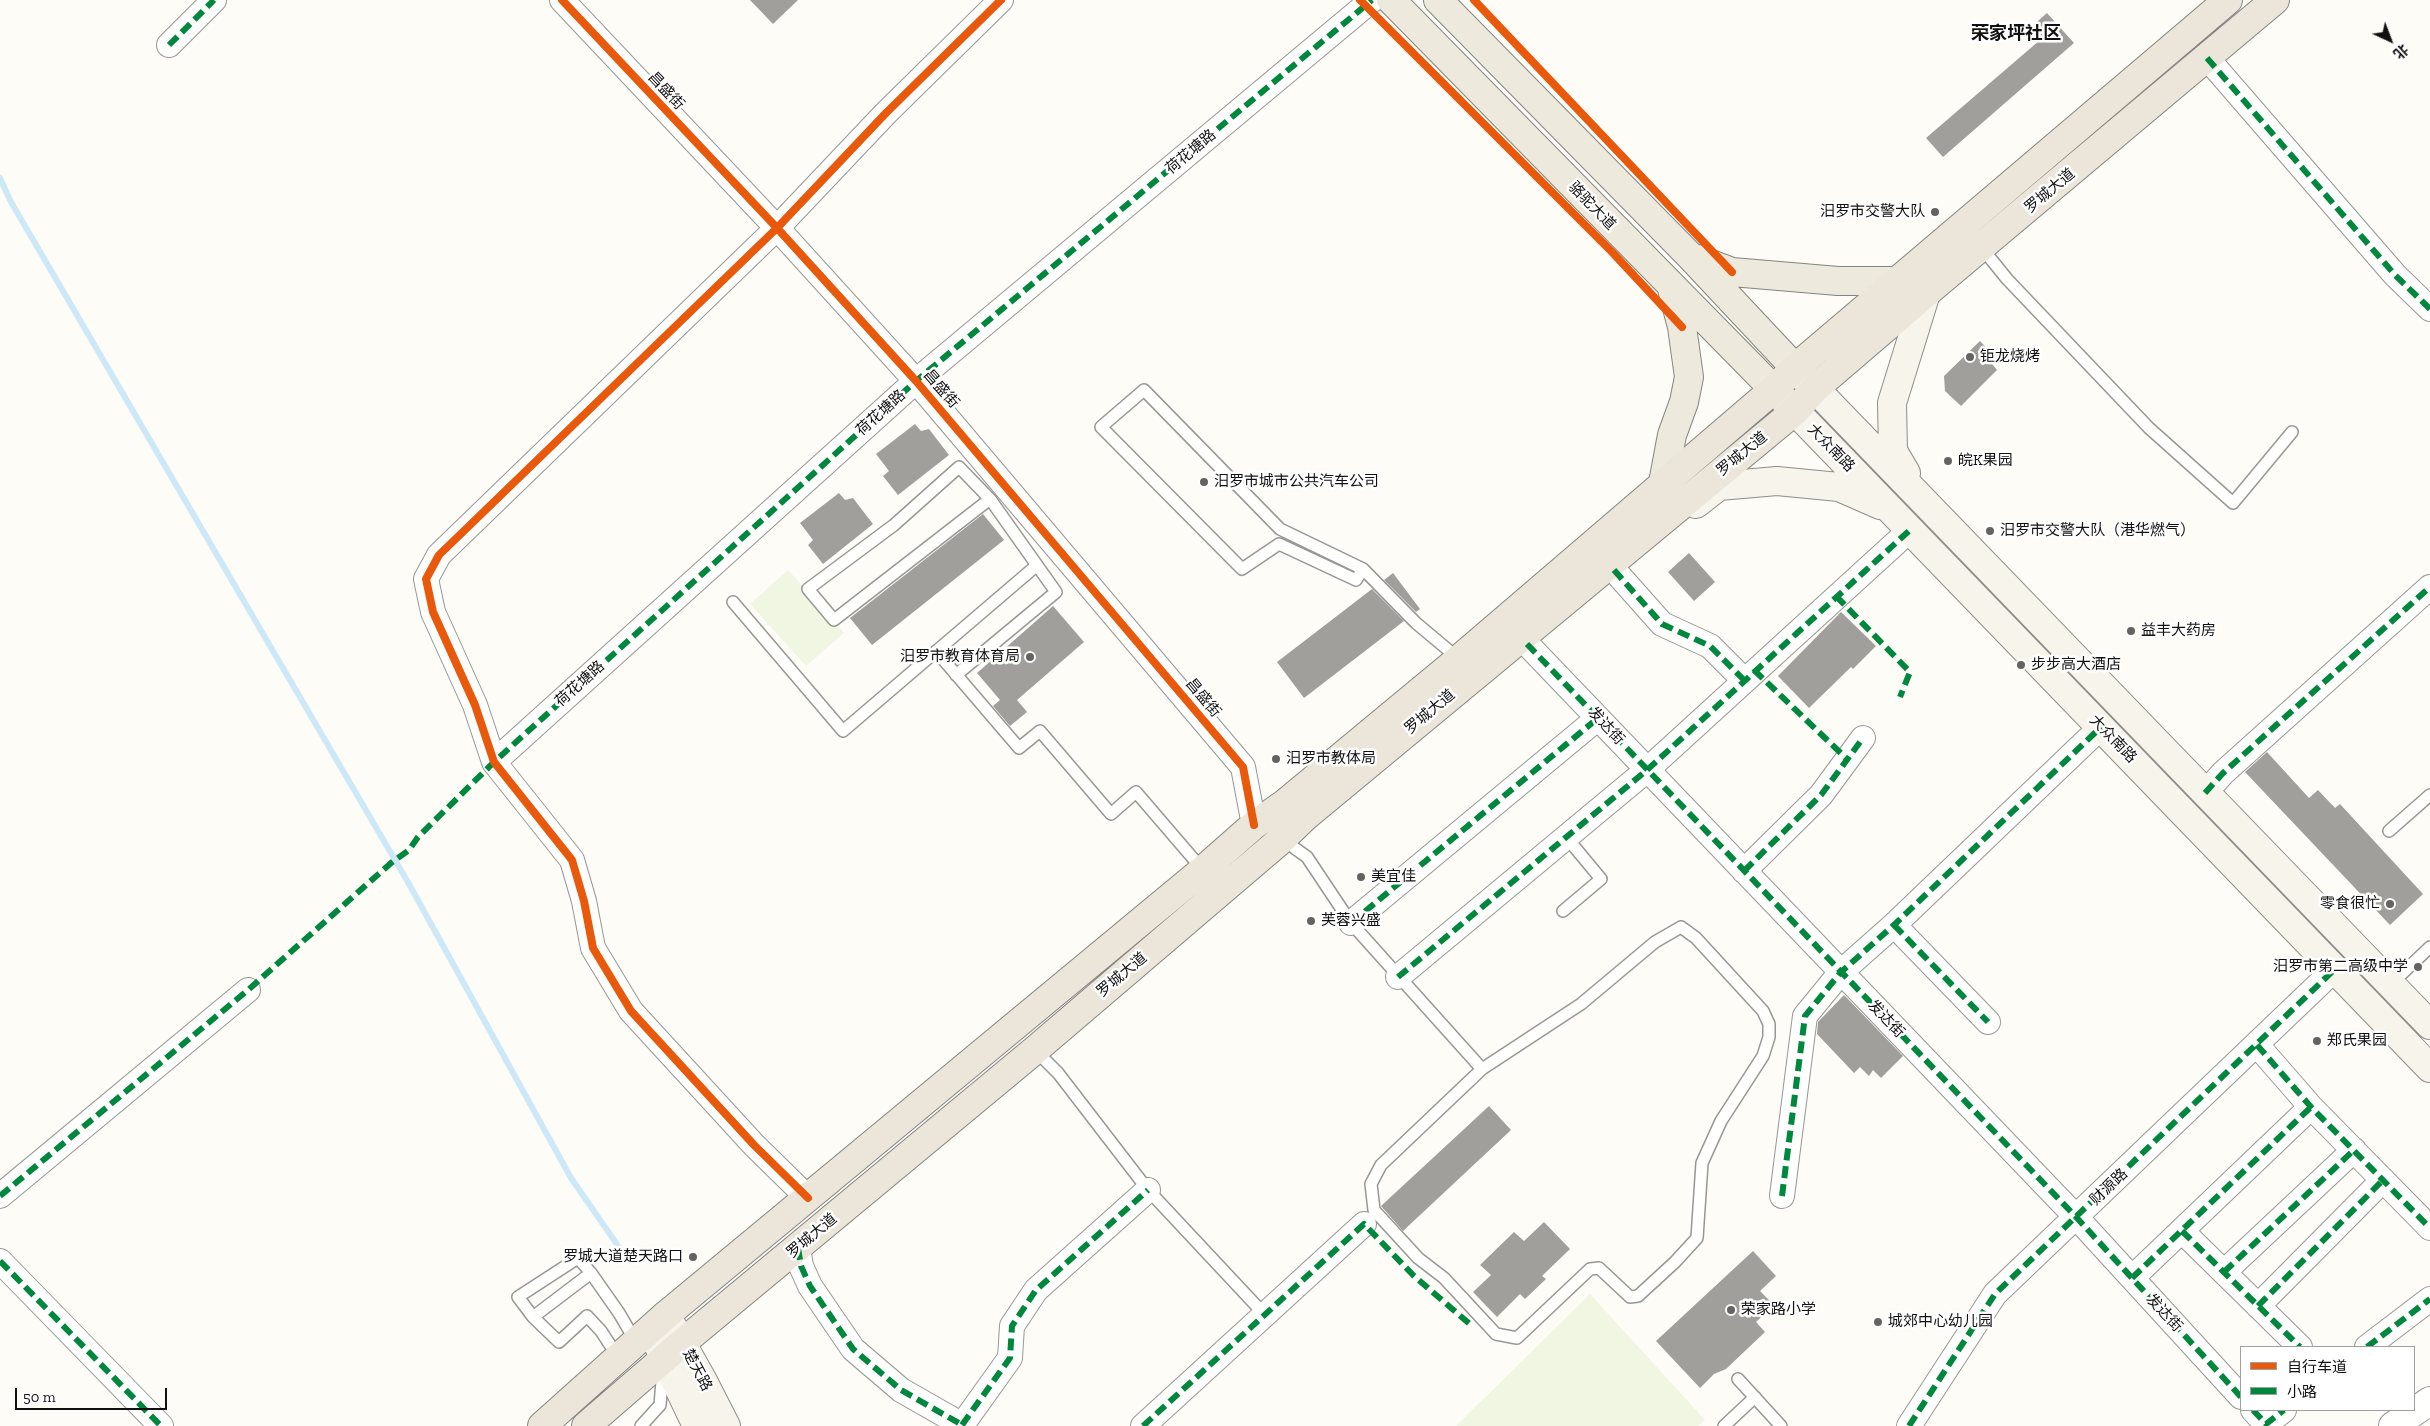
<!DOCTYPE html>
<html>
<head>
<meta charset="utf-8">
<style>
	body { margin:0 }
	#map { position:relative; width:2430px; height:1426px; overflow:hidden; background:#fdfcf7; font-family:"Zilla Slab","Noto Sans SC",serif }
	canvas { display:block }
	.legend { position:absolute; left:2240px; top:1346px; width:175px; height:65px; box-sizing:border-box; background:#fff; border:1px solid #a0a0a0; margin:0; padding:6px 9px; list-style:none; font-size:15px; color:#111 }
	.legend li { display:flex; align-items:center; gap:10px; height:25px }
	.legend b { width:25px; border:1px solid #a0a0a0 }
	.north { position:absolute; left:2365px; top:15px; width:50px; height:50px; -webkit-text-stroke:4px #fff; paint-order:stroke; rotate:137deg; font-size:14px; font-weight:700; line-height:20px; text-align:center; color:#111 }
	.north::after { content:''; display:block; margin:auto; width:18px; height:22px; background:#111; clip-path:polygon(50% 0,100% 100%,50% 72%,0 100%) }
	.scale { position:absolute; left:15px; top:1388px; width:152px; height:22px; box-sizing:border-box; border:2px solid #111; border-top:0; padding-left:6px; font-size:15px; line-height:18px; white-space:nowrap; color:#111; -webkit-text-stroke:4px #fff; paint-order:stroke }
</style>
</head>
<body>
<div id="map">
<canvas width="2430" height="1426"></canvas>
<ul class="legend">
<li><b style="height:6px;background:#e8590c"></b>自行车道</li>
<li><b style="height:6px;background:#00873e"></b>小路</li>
</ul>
<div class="north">北</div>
<div class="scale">50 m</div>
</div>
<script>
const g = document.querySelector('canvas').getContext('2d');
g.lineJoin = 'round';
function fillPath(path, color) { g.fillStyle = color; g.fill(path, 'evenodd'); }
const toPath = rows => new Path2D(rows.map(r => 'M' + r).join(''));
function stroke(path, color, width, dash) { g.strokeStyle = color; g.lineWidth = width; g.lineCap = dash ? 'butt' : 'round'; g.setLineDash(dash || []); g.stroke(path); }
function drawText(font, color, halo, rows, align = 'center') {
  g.font = font + ' "Zilla Slab","Noto Sans SC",serif'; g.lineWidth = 5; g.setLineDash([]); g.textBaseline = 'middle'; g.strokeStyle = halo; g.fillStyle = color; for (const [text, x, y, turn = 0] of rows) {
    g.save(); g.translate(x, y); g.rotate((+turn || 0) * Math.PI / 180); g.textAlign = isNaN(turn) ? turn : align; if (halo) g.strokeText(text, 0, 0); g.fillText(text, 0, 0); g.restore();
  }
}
fillPath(toPath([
	[788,570,844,633,806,666,750,604],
	[1590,1294,1705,1420,1698,1426,1456,1426]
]), '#f0f6e1');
stroke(toPath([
	[0,178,11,202,409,884,571,1178,623,1253]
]), '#cde8f7', 6);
fillPath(toPath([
	[750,0,798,0,773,24],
	[2047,13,2074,43,1943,157,1926,138,2040,40,2030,28],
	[1980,341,1994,356,1989,360,1997,370,1961,406,1945,391,1944,376],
	[915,424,921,431,929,429,949,455,898,495,883,476,889,471,876,454],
	[839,493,845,500,853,498,873,524,823,564,808,545,813,540,800,523],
	[983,514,1004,540,872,645,850,618],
	[1689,553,1715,582,1694,601,1668,572],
	[1393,573,1420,609,1416,612,1384,580],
	[1372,589,1404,621,1304,698,1277,662],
	[1053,606,1084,642,1017,700,1027,712,1010,726,993,706,1000,700,977,673],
	[1841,612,1876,646,1853,669,1851,667,1809,708,1778,676],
	[2267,752,2309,798,2318,790,2335,808,2340,804,2423,894,2390,925,2245,772],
	[1844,995,1903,1056,1881,1078,1873,1070,1869,1076,1860,1067,1854,1073,1817,1034,1818,1022],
	[1489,1106,1511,1130,1403,1231,1381,1206],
	[1544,1222,1570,1249,1542,1276,1546,1279,1525,1299,1520,1294,1497,1317,1473,1292,1491,1275,1480,1265,1514,1232,1524,1241],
	[1753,1251,1776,1276,1760,1291,1774,1305,1756,1322,1765,1332,1726,1369,1714,1374,1700,1388,1656,1341]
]), '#a19f9c');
const service = toPath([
	[1982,248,2007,279,2149,428,2233,503,2292,432],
	[1363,569,1356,580,1279,544,1242,569,1101,427,1144,390,1280,529,1363,569,1416,623,1459,659],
	[733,602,843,731,1036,566],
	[936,651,1019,748,1040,731,1111,814,1136,792,1203,870],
	[956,675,1056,592,990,499,959,467,894,525,808,589,834,620,990,499],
	[2389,831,2430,795],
	[1282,839,1307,857,1351,923,1482,1069],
	[1563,911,1601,879,1567,838],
	[1681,927,1696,938,1763,1011,1769,1024,1769,1037,1763,1056,1721,1121,1702,1163,1697,1238,1675,1262,1638,1296,1630,1297,1599,1268,1590,1269,1517,1338,1496,1334,1444,1278,1418,1258,1374,1210,1371,1184,1381,1165,1482,1069,1581,1004,1655,942,1681,927],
	[2391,984,2430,947],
	[1035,1050,1058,1073,1148,1190,1265,1315],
	[533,1317,518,1297,578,1258,591,1273],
	[618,1357,601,1331,587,1316,559,1342,533,1317,591,1273,619,1313,636,1342],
	[1738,1379,1781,1426],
	[641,1426,660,1405,663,1370],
	[1724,1426,1755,1397]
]);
const minor = toPath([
	[562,0,777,228,916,381,1243,767,1254,825],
	[169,45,214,0],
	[2207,58,2395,275,2430,309],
	[1614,570,1662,624,1710,646,1744,680],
	[1527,644,2077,1218,2241,1397],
	[494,762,916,381,1372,0],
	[2205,793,2223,773,2430,587],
	[1744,871,1821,795,1863,738],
	[1351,923,1598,718],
	[1894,925,1988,1022],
	[1398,977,1647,770,1910,530],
	[2257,1045,2311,1107,2430,1228],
	[0,1196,248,990],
	[1782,1196,1805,1016,1841,972,1894,925,2101,727],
	[808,1198,754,1145,631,1011,593,948,584,901,572,860,494,762,475,705,433,612,426,579,439,555,777,228,886,113,1001,0],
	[2182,1231,2300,1347],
	[798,1248,801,1266,810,1286,853,1349,901,1390,964,1426],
	[0,1261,161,1426],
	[2224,1272,2354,1150],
	[2132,1278,2311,1107],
	[2258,1306,2383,1180],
	[2367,1347,2430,1299],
	[2253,1410,2266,1424,2284,1410],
	[962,1425,1010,1358,1012,1326,1036,1290,1148,1190],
	[1143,1426,1364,1224],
	[1909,1426,1995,1294,2335,969]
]);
const tertiary = toPath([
	[2393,1426,2430,1401]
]);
const secondary = toPath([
	[1795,368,2430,1025],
	[1795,411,2430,1068],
	[1906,473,1893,451,1892,403,1926,293],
	[1696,504,1719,486,1777,481,1839,487,1880,505],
	[666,1315,703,1381,726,1426],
	[651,1330,697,1426]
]);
const primary = toPath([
	[1391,0,1795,411],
	[1438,0,1690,256,1795,368],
	[1698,259,1732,272,1838,281,1899,281],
	[1663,483,1672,435,1684,402,1689,377,1682,327,1672,289]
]);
const trunk = toPath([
	[542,1426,666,1315,1203,870,1254,825,1284,804,1459,659,1773,390,1795,368,2228,0],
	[586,1426,682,1343,1035,1050,1282,839,1306,816,1795,411,1814,389,1926,293,2275,0]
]);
stroke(service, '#979795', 14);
stroke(minor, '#979795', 26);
stroke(tertiary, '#979795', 30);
stroke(secondary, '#8e8d8b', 30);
stroke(primary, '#858482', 30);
stroke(trunk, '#858482', 30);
stroke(service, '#fffffe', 11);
stroke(minor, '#fffffe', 24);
stroke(tertiary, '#fffffe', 28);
stroke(secondary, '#f6f4eb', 28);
stroke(primary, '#ede9dc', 28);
stroke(trunk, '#ece5da', 28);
stroke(toPath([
	[169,45,214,0],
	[2207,58,2395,275,2430,309],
	[1614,570,1662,624,1710,646,1744,680],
	[1836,596,1910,672,1900,697],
	[1527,644,2077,1218,2241,1397],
	[1754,670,1847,759],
	[2205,793,2223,773,2430,587],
	[1744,871,1821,795,1863,738],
	[1351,923,1598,718],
	[1894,925,1988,1022],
	[1398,977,1647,770,1910,530],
	[2257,1045,2311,1107,2430,1228],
	[0,1196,248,990,391,863,409,850,418,837,494,762,916,381,1372,0],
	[1782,1196,1805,1016,1841,972,1894,925,2101,727],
	[2182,1231,2300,1347],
	[798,1248,801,1266,810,1286,853,1349,901,1390,964,1426],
	[0,1261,161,1426],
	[2224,1272,2354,1150],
	[2132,1278,2311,1107],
	[2258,1306,2383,1180],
	[2367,1347,2430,1299],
	[2253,1410,2266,1424,2284,1410],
	[962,1425,1010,1358,1012,1326,1036,1290,1148,1190],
	[1143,1426,1364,1224,1413,1275,1472,1326],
	[1909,1426,1995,1294,2335,969]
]), '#00873e', 6, [12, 6]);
stroke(toPath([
	[562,0,777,228,916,381,1243,767,1254,825],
	[1360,0,1612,252,1682,327],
	[1474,0,1732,272],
	[808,1198,754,1145,631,1011,593,948,584,901,572,860,494,762,475,705,433,612,426,579,439,555,777,228,886,113,1001,0]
]), '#e8590c', 8);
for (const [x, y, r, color] of [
	[1935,212,5,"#646362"],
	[1970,357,5,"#646362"],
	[1948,461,5,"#646362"],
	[1204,482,5,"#646362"],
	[1990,531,5,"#646362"],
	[2131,631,5,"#646362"],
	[1030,657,5,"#646362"],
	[2021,665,5,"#646362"],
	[1276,759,5,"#646362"],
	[1361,877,5,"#646362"],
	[2390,904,5,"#646362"],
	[1311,921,5,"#646362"],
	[2418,967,5,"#646362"],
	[2317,1041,5,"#646362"],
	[693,1257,5,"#646362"],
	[1731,1310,5,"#646362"],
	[1878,1322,5,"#646362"]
]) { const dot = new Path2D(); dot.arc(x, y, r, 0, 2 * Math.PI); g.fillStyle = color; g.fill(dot); stroke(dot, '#fff', 2); }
drawText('15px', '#111', '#fff', [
	["昌盛街",666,91,47],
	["荷花塘路",1191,152,-40],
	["罗城大道",2050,191,-40],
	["骆驼大道",1592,206,46],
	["昌盛街",941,389,49],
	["荷花塘路",881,413,-42],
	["大众南路",1831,448,46],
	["罗城大道",1742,454,-39],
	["荷花塘路",580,684,-42],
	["昌盛街",1203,698,50],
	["罗城大道",1430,712,-40],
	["发达街",1606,726,47],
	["大众南路",2113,739,46],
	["罗城大道",1122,975,-40],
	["发达街",1886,1019,46],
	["财源路",2109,1187,-44],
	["罗城大道",812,1236,-40],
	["发达街",2164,1313,47],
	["楚天路",697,1370,62]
]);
drawText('15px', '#111', '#fff', [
	["汨罗市交警大队",1925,212,"right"],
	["钜龙烧烤",1980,357],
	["皖K果园",1958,461],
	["汨罗市城市公共汽车公司",1214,482],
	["汨罗市交警大队（港华燃气）",2000,531],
	["益丰大药房",2141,631],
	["汨罗市教育体育局",1020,657,"right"],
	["步步高大酒店",2031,665],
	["汨罗市教体局",1286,759],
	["美宜佳",1371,877],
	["零食很忙",2380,904,"right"],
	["芙蓉兴盛",1321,921],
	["汨罗市第二高级中学",2408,967,"right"],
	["郑氏果园",2327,1041],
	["罗城大道楚天路口",683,1257,"right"],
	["荣家路小学",1741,1310],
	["城郊中心幼儿园",1888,1322]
], 'left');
drawText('bold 18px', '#111', '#fff', [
	["荣家坪社区",2016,34]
]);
</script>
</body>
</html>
